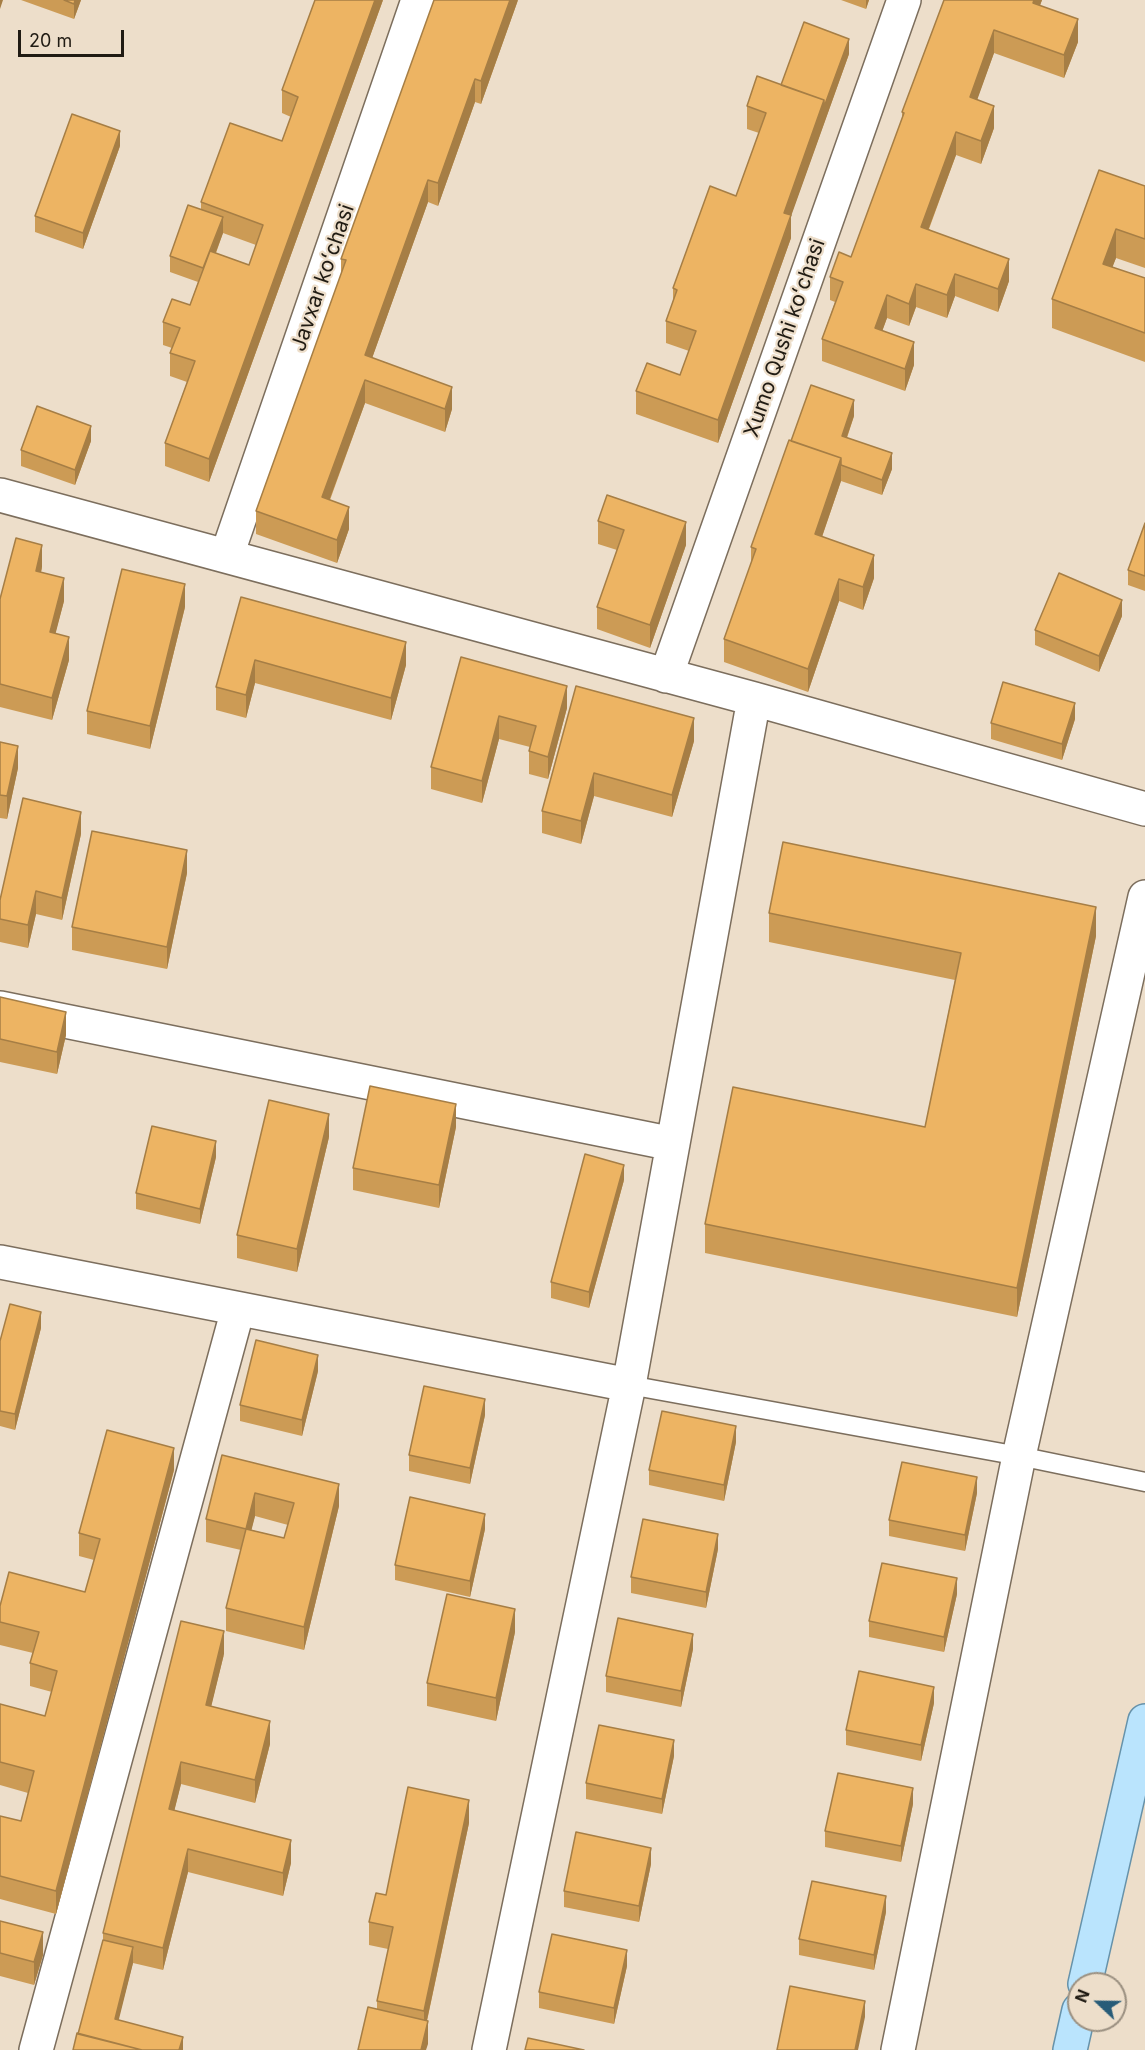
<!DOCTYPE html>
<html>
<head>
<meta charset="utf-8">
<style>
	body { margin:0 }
	#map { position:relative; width:1145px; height:2050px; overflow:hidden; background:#eddeca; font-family:Inter,sans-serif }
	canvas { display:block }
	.north { position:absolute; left:1067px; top:1972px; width:60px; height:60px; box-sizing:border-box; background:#eddeca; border:2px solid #9b9081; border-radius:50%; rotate:292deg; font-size:16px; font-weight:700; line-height:24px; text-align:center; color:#201b13 }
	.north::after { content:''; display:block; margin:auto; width:21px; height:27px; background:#285c78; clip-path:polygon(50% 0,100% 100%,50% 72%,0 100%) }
	.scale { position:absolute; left:18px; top:30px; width:106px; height:27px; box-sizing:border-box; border:3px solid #201b13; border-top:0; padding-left:8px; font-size:18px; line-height:21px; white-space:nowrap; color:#201b13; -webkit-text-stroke:4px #eddeca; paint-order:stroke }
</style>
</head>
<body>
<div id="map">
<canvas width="1145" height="2050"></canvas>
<div class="north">N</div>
<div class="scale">20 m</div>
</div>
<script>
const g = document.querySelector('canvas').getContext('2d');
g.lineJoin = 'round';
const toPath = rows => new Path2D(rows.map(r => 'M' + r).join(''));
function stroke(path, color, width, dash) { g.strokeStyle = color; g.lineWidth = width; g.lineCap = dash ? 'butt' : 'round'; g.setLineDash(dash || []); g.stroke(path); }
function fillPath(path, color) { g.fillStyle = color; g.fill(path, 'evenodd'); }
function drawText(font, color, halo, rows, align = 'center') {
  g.font = font + ' Inter,sans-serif'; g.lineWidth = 4.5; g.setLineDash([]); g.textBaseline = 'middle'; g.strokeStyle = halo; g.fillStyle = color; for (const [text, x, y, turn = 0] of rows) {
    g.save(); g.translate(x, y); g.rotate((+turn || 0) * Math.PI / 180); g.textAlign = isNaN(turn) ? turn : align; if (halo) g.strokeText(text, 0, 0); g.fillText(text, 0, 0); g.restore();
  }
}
const service = toPath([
	[629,1385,1019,1456,1145,1482]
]);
const minor = toPath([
	[0,495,754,699,1145,809],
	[227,555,418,0],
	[666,676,904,0],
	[0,1008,673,1144],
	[0,1262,629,1385],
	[36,2050,238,1309],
	[489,2050,629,1385,754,699],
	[898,2050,1019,1456,1145,897]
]);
const primary = toPath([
	[1085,1984,1145,1721],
	[1070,2050,1079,2010]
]);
stroke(service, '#7c6e5d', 21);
stroke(minor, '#7c6e5d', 36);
stroke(primary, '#6692aa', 36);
stroke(service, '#fff', 18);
stroke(minor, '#fff', 33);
stroke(primary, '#bae4fd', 33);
fillPath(toPath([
	[21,0,81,0,74,19],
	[383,0,209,482,165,466,165,443,187,382,170,376,170,353,172,348,163,345,163,322,190,305,198,282,170,272,170,256,201,209,201,202,282,141,291,117,282,113,282,90],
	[223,233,256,245,249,265,216,253],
	[518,0,481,104,475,102,438,206,428,202,372,358,452,409,445,432,365,403,330,500,349,529,337,563,256,534,256,511,341,276,341,259],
	[841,0,869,0,866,9],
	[944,0,1042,0,1040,5,1078,42,1064,78,994,53,977,99,994,128,981,164,956,155,929,229,1009,281,998,312,955,296,947,318,916,307,909,326,887,318,882,331,914,365,905,391,822,361,822,339,835,302,830,300,830,277,851,257,902,119,902,112],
	[849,54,791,215,791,238,718,443,636,414,636,391,680,375,689,351,666,343,666,321,673,302,673,288,736,196,759,133,747,129,747,106,781,85],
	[120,146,83,249,35,232,35,216],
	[1145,186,1145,268,1116,258,1112,267,1145,278,1145,362,1052,328,1052,299],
	[854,416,847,438,892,469,882,495,841,481,822,537,874,578,863,610,839,601,808,692,724,662,724,639,751,564,751,547,791,441],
	[91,441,75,485,21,466,21,450],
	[598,521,686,545,650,648,597,629,597,607,617,550,598,544],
	[1145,523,1145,591,1128,585,1128,570],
	[42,567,41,573,64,601,55,634,69,660,52,720,0,707,0,599],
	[241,597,406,665,391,720,255,683,246,718,216,710,216,687],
	[185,607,150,749,87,734,87,711],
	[1122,616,1099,672,1035,645,1035,630],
	[461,657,567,708,548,779,529,774,529,751,530,747,499,739,482,803,431,789,431,767],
	[576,686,694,741,672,817,594,796,581,844,542,833,542,811],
	[1075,719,1062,760,991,739,991,723],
	[0,742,18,768,7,819,0,818],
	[81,834,62,920,36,914,28,948,0,942,0,900],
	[187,873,167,969,72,950,72,927],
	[769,913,1096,936,1017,1317,705,1253,705,1224,925,1127,955,980,769,942],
	[0,997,66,1035,57,1074,0,1062],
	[456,1127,439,1208,353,1190,353,1168],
	[329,1137,297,1272,237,1258,237,1235],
	[216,1157,200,1224,136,1209,136,1193],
	[624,1180,589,1308,551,1298,551,1282],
	[41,1328,15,1430,0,1426,0,1341],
	[318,1371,302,1436,240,1421,240,1405],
	[485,1415,470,1484,409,1471,409,1455],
	[736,1442,724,1501,649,1485,649,1470],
	[222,1455,339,1506,304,1650,226,1631,226,1608,241,1550,206,1542,206,1519],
	[255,1516,288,1525,284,1538,251,1530],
	[174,1470,56,1914,0,1899,0,1816,21,1821,28,1793,0,1785,0,1704,45,1716,52,1692,30,1686,30,1663,33,1653,0,1645,0,1606,85,1592,94,1560,79,1556,79,1533],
	[977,1493,965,1551,889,1536,889,1520],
	[485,1529,470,1597,395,1580,395,1565],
	[718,1549,706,1608,631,1593,631,1577],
	[957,1594,944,1652,869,1637,869,1621],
	[515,1632,496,1721,427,1706,427,1683],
	[693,1649,681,1707,606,1692,606,1676],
	[224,1654,211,1706,270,1744,255,1803,181,1784,174,1811,291,1863,283,1896,188,1872,163,1970,133,1963,118,2020,183,2050,78,2034,103,1940,103,1933],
	[934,1703,921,1761,846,1745,846,1730],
	[674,1756,662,1814,586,1799,586,1783],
	[913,1804,901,1862,825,1847,825,1831],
	[469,1823,427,2021,428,2044,377,2009,377,2001,388,1949,369,1945,369,1922,386,1895],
	[651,1864,639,1922,564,1907,564,1891],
	[886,1912,874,1970,799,1955,799,1939],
	[0,1921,43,1955,34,1985,0,1976],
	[627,1966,614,2024,539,2008,539,1992]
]), '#cc9b55');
fillPath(toPath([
	[0,0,3,0,0,9],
	[75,0,81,0,74,19,74,4],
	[375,0,383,0,209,482,209,459],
	[510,0,518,0,481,104,481,81],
	[866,0,869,0,866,9],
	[1034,0,1042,0,1033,25,1033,3],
	[1078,19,1078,42,1064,78,1064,55],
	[994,30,994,53,970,120,970,97],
	[849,39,849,54,784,236,784,213,824,100],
	[475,79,475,102,438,206,438,183],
	[994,106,994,128,981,164,981,141],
	[120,131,120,146,83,249,83,233],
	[956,132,956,155,921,249,921,227],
	[428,180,428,202,365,378,365,355],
	[791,215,791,238,718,443,718,420],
	[223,217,223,233,204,284,204,268],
	[1116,229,1116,258,1103,292,1103,264],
	[1009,259,1009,281,998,312,998,289],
	[955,274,955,296,947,318,947,295],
	[916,284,916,307,909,326,909,304],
	[887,295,887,318,875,351,875,328],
	[914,342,914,365,905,391,905,369],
	[365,380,365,403,322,520,322,497],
	[452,387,452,409,445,432,445,409],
	[854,400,854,416,842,451,842,436],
	[91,426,91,441,75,485,75,470],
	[892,453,892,469,882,495,882,480],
	[841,458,841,481,815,557,815,534],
	[349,507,349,529,337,563,337,540],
	[686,522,686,545,650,648,650,625],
	[42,545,42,567,36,594,36,571],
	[874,555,874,578,863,610,863,587],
	[64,578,64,601,50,655,50,632],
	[839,579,839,601,808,692,808,669],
	[185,584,185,607,150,749,150,726],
	[1122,600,1122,616,1099,672,1099,656],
	[69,637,69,660,52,720,52,698],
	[406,642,406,665,391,720,391,698],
	[255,660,255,683,246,718,246,695],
	[567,686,567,708,548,779,548,757],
	[1075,703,1075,719,1062,760,1062,744],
	[499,716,499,739,482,803,482,781],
	[694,718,694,741,672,817,672,795],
	[18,746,18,768,7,819,7,796],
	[594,773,594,796,581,844,581,821],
	[81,812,81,834,62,920,62,898],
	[187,850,187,873,167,969,167,947],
	[36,891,36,914,28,948,28,925],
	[1096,907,1096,936,1017,1317,1017,1288],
	[66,1012,66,1035,57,1074,57,1052],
	[456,1104,456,1127,439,1208,439,1185],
	[329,1114,329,1137,297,1272,297,1249],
	[216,1141,216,1157,200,1224,200,1209],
	[624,1165,624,1180,589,1308,589,1292],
	[41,1312,41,1328,15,1430,15,1414],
	[318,1355,318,1371,302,1436,302,1420],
	[485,1399,485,1415,470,1484,470,1468],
	[736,1426,736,1442,724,1501,724,1485],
	[174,1448,174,1470,56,1914,56,1891],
	[977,1477,977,1493,965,1551,965,1535],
	[339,1484,339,1506,304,1650,304,1627],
	[255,1493,255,1516,246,1552,246,1529],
	[485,1514,485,1529,470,1597,470,1581],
	[718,1534,718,1549,706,1608,706,1592],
	[957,1578,957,1594,944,1652,944,1637],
	[515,1609,515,1632,496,1721,496,1698],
	[224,1631,224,1654,206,1728,206,1705],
	[693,1634,693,1649,681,1707,681,1691],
	[934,1687,934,1703,921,1761,921,1745],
	[270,1721,270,1744,255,1803,255,1780],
	[674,1740,674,1756,662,1814,662,1799],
	[181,1762,181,1784,169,1832,169,1809],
	[913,1788,913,1804,901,1862,901,1846],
	[469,1800,469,1823,424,2034,424,2011],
	[291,1840,291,1863,283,1896,283,1873],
	[651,1848,651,1864,639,1922,639,1906],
	[188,1849,188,1872,163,1970,163,1948],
	[886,1896,886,1912,874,1970,874,1955],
	[43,1932,43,1955,34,1985,34,1962],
	[133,1947,133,1963,115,2035,115,2019],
	[627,1950,627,1966,614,2024,614,2008],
	[865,2001,865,2017,858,2050,855,2050],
	[428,2021,428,2044,426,2050,421,2050],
	[183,2037,183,2050,179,2050]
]), '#a67e45');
const building = toPath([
	[64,0,75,0,74,4,64,0],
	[315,0,375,0,209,459,165,443,195,361,170,353,180,328,163,322,172,299,190,305,210,251,249,265,263,225,201,202,230,123,282,141,298,97,282,90,315,0],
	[434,0,510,0,481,81,475,79,438,183,428,180,365,355,452,387,445,409,365,380,322,497,349,507,337,540,256,511,346,260,341,259,434,0],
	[944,0,1034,0,1033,3,1078,19,1064,55,994,30,970,97,994,106,981,141,956,132,921,227,1009,259,998,289,955,274,947,295,916,284,909,304,887,295,875,328,914,342,905,369,822,339,843,282,830,277,839,252,851,257,904,113,902,112,944,0],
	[804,22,849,39,824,107,824,100,781,85,804,22],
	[757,76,824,100,784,213,791,215,718,420,636,391,647,363,680,375,696,331,666,321,677,290,673,288,710,186,736,196,766,113,747,106,757,76],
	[72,114,120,131,83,233,35,216,72,114],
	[1099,170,1145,186,1145,239,1116,229,1103,264,1145,278,1145,333,1052,299,1099,170],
	[188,205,223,217,203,268,170,256,188,205],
	[811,385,854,400,842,436,892,453,882,480,841,465,841,458,791,441,811,385],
	[37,406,91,426,75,470,21,450,37,406],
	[789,440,841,458,815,534,874,555,863,587,839,579,808,669,724,639,756,549,751,547,789,440],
	[607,495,686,522,650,625,597,607,624,530,598,521,607,495],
	[1145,523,1145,576,1128,570,1145,523],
	[16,538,42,545,36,571,64,578,50,632,69,637,52,698,0,684,0,599,16,538],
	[122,569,185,584,150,726,87,711,122,569],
	[1059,573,1122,600,1099,656,1035,630,1059,573],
	[241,597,406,642,391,698,255,660,246,695,216,687,241,597],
	[461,657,567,686,548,757,529,751,536,726,499,716,482,781,431,767,461,657],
	[1003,682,1075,703,1062,744,991,723,1003,682],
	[576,686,694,718,672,795,594,773,581,821,542,811,576,686],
	[0,742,18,746,7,796,0,795,0,742],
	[23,798,81,812,62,898,36,891,28,925,0,919,0,900,23,798],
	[92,831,187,850,167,947,72,927,92,831],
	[783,842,1096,907,1017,1288,705,1224,733,1087,925,1127,961,953,769,913,783,842],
	[0,997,66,1012,57,1052,0,1039,0,997],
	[370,1086,456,1104,439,1185,353,1168,370,1086],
	[269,1100,329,1114,297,1249,237,1235,269,1100],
	[152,1126,216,1141,200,1209,136,1193,152,1126],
	[585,1154,624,1165,589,1292,551,1282,585,1154],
	[10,1304,41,1312,15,1414,0,1411,0,1341,10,1304],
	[256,1340,318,1355,302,1420,240,1405,256,1340],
	[424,1386,485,1399,470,1468,409,1455,424,1386],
	[662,1411,736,1426,724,1485,649,1470,662,1411],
	[107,1430,174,1448,56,1891,0,1876,0,1816,21,1821,34,1771,0,1762,0,1704,45,1716,57,1671,30,1663,39,1632,0,1622,0,1606,9,1572,85,1592,100,1539,79,1533,107,1430],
	[222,1455,339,1484,304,1627,226,1608,246,1529,284,1538,294,1503,255,1493,246,1529,206,1519,222,1455],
	[902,1462,977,1477,965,1535,889,1520,902,1462],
	[410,1497,485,1514,470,1581,395,1565,410,1497],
	[643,1519,718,1534,706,1592,631,1577,643,1519],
	[882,1563,957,1578,944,1637,869,1621,882,1563],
	[447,1594,515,1609,496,1698,427,1683,447,1594],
	[618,1618,693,1634,681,1691,606,1676,618,1618],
	[181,1621,224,1631,206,1705,270,1721,255,1780,181,1762,169,1809,291,1840,283,1873,188,1849,163,1948,103,1933,181,1621],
	[859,1671,934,1687,921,1745,846,1730,859,1671],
	[599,1725,674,1740,662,1799,586,1783,599,1725],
	[838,1773,913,1788,901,1846,825,1831,838,1773],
	[408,1787,469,1800,424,2011,377,2001,393,1927,369,1922,376,1893,386,1895,408,1787],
	[576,1832,651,1848,639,1906,564,1891,576,1832],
	[812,1881,886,1896,874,1955,799,1939,812,1881],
	[0,1921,43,1932,34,1962,0,1953,0,1921],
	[552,1934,627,1950,614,2008,539,1992,552,1934],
	[103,1940,133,1947,115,2019,183,2037,179,2050,142,2050,78,2034,103,1940],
	[790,1986,865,2001,855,2050,777,2050,790,1986],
	[368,2007,428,2021,421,2050,358,2050,368,2007],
	[77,2033,142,2050,73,2050,77,2033],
	[528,2038,584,2050,525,2050,528,2038]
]);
fillPath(building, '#edb463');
stroke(building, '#a67e45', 1.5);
drawText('21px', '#201b13', '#eddeca', [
	["Javxar koʻchasi",323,278,-71],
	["Xumo Qushi koʻchasi",785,338,-71]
]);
</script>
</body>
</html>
